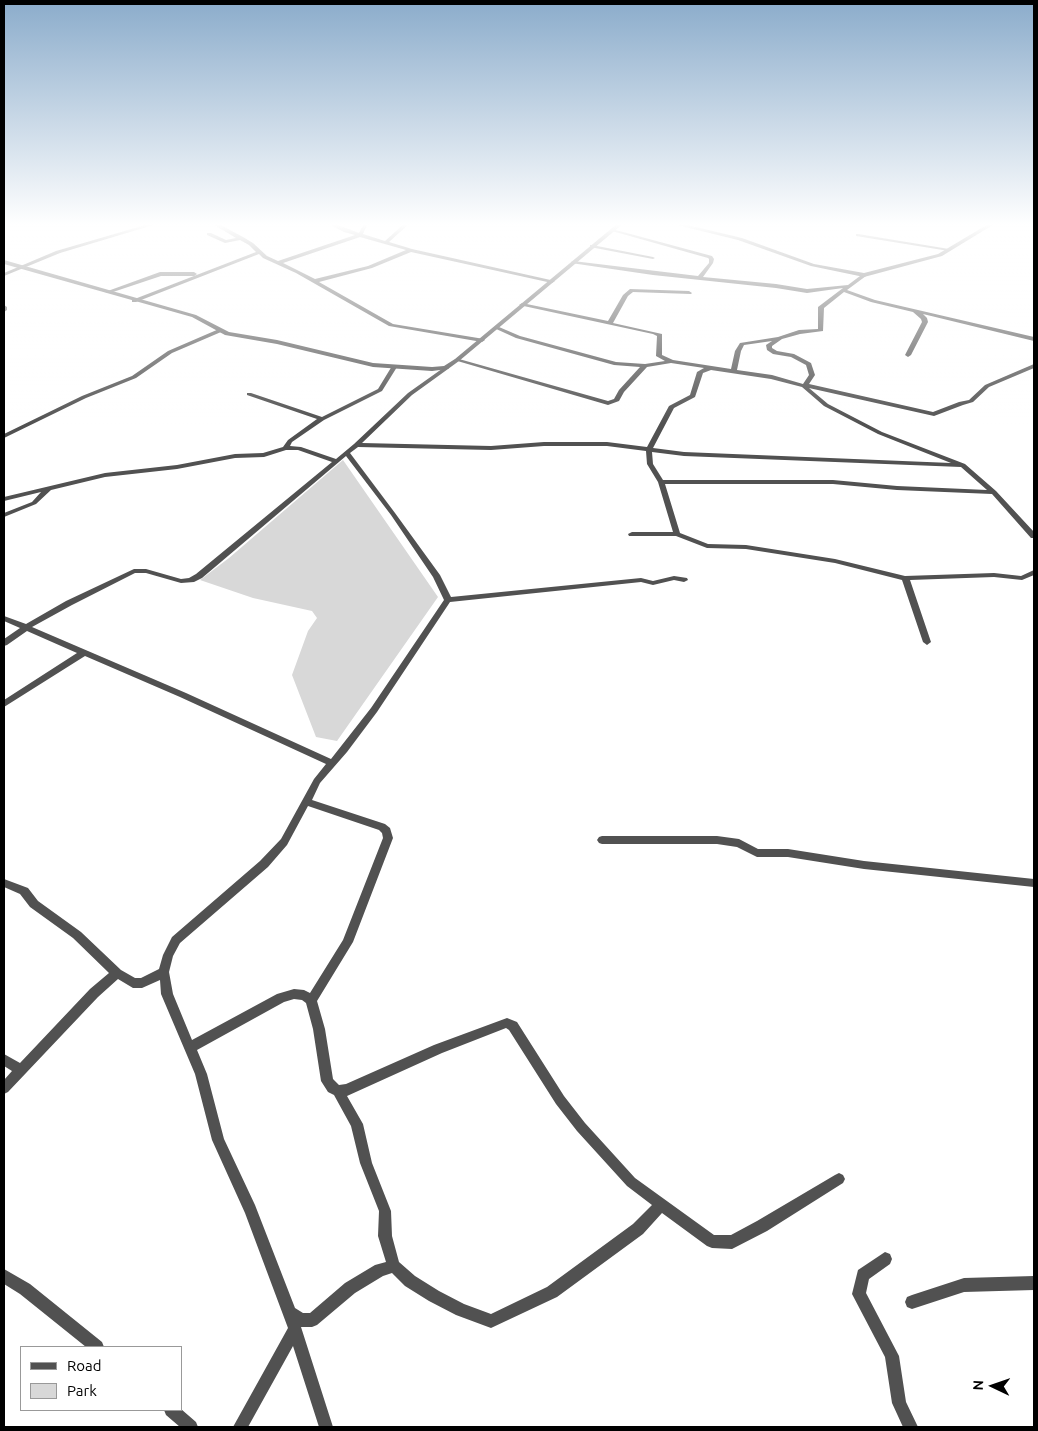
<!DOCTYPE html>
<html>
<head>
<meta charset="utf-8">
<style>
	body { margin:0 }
	#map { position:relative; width:1038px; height:1431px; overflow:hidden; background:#fff; font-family:Ubuntu,sans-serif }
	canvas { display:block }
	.frame { position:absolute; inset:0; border:5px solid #000; pointer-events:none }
	.legend { position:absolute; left:20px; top:1346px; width:162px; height:65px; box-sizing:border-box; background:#fff; border:1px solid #999; margin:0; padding:6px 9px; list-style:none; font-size:15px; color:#000 }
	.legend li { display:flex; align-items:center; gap:10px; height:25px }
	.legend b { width:25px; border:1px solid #999 }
	.north { position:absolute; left:968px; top:1361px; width:50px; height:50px; -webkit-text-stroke:4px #fff; paint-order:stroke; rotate:273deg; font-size:14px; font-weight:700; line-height:20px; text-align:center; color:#000 }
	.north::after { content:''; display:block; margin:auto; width:18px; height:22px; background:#000; clip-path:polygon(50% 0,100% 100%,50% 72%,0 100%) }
</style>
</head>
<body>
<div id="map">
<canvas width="1038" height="1431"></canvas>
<div class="frame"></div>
<ul class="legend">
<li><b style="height:6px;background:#515151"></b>Road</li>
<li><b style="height:14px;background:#d8d8d8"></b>Park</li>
</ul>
<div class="north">N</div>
</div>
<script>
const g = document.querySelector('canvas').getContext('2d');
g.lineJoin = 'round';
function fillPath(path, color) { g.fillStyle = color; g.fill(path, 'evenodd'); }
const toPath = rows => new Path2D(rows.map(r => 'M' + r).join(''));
fillPath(toPath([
	[343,460,438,597,337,741,316,737,292,675,308,631,317,618,312,611,253,598,200,580,229,558]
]), '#d8d8d8');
fillPath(toPath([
	[152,223,160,223,60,253,4,276,4,273,56,251,152,223],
	[211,223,217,223,243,237,253,243,267,256,278,261,355,235,344,232,327,223,333,223,359,233,364,223,368,223,363,234,385,241,405,223,410,223,389,242,412,249,555,281,552,283,411,252,372,268,319,282,393,324,484,339,485,340,482,342,389,326,296,273,263,258,259,254,136,302,132,302,132,300,256,252,249,245,240,240,225,243,207,235,207,233,211,233,226,240,236,238,211,223],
	[360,237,406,250,368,266,315,279,283,263,360,237],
	[612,229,712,256,714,259,713,263,703,277,776,284,807,289,848,285,864,273,866,274,866,276,847,290,875,300,1034,337,1034,341,923,314,927,318,928,322,911,355,908,357,905,355,922,322,921,319,913,312,871,302,844,292,824,308,823,331,800,334,782,339,772,346,772,348,777,351,794,354,811,363,815,375,809,384,933,412,959,402,969,400,985,385,1034,364,1034,368,989,387,973,402,963,405,934,416,809,388,828,404,882,432,965,464,996,491,1034,532,1034,538,1031,538,992,494,897,490,833,484,665,484,680,533,708,544,746,545,835,559,905,576,994,573,1021,576,1034,570,1034,575,1022,580,994,577,910,580,931,642,927,645,923,642,902,580,835,563,746,549,707,548,676,536,629,536,628,534,632,532,673,532,658,482,647,464,646,451,607,446,544,446,491,450,358,447,350,453,395,513,440,575,451,597,641,578,653,581,674,576,687,578,688,580,684,582,674,580,653,585,641,582,450,602,377,712,347,752,320,783,312,800,385,824,390,828,393,838,353,942,317,1001,325,1029,333,1079,339,1085,346,1084,434,1045,507,1018,517,1022,564,1096,585,1123,635,1178,714,1235,731,1235,757,1221,835,1175,839,1173,843,1175,845,1179,843,1183,767,1231,732,1249,712,1248,707,1246,662,1213,643,1234,557,1297,491,1328,456,1315,429,1301,405,1286,392,1273,383,1276,355,1293,317,1325,312,1327,301,1327,333,1427,319,1427,293,1346,248,1427,233,1427,288,1328,245,1213,212,1140,195,1074,161,994,160,980,142,988,133,988,118,979,98,997,8,1092,4,1094,4,1080,12,1071,4,1066,4,1054,20,1063,90,989,109,973,73,938,30,907,20,894,4,887,4,879,28,888,38,901,81,932,121,970,135,978,141,978,159,969,163,955,172,937,260,861,281,839,314,779,326,764,180,697,85,656,4,707,4,700,77,653,27,631,7,645,4,646,4,639,20,628,4,621,4,616,26,624,66,601,134,569,146,569,181,579,189,578,196,574,332,462,298,450,286,450,264,457,235,458,177,469,105,477,51,490,36,504,4,517,4,513,32,502,41,492,4,501,4,497,105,473,177,465,235,454,263,453,283,447,288,440,317,419,247,395,247,393,251,393,322,417,378,389,392,366,394,365,397,367,382,391,324,420,292,442,290,446,301,447,336,459,354,444,408,393,446,366,449,368,448,369,412,395,362,443,491,446,544,442,607,442,647,447,669,406,690,395,697,372,704,368,671,363,647,367,624,392,619,401,608,405,454,360,459,359,608,401,614,399,619,390,640,367,614,365,516,338,494,328,499,327,520,336,616,362,645,364,665,361,656,356,657,336,653,334,519,305,522,303,608,321,623,295,630,289,689,291,692,293,691,294,633,292,628,296,613,323,662,334,662,355,673,360,731,369,735,351,740,343,778,337,799,330,818,329,818,307,843,288,807,293,776,288,653,275,571,263,571,262,573,261,698,276,709,263,709,259,708,258,612,231,612,229],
	[772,341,766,345,767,350,773,354,791,357,806,365,809,375,803,384,772,375,737,370,741,351,744,345,772,341],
	[711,370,771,379,802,387,824,406,878,434,951,463,684,452,653,448,674,408,695,397,703,373,711,370],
	[652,452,684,456,961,467,987,490,897,486,833,480,663,480,653,464,652,452],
	[346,456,391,515,433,577,444,600,371,708,331,759,186,693,32,627,72,605,135,573,146,573,181,583,194,582,202,578,346,456],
	[308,806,379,830,382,833,383,838,343,940,310,993,304,990,294,989,277,994,192,1040,173,994,169,972,173,956,180,943,268,867,287,845,308,806],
	[294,999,302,1000,306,1003,313,1029,321,1081,328,1092,334,1095,351,1126,360,1163,379,1211,378,1236,386,1262,375,1265,345,1283,310,1313,303,1313,295,1308,255,1205,224,1139,207,1074,197,1050,284,1002,294,999],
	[506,1028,509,1030,556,1104,577,1131,627,1186,652,1205,633,1224,547,1287,491,1314,464,1304,439,1291,415,1276,399,1262,392,1236,391,1211,372,1163,363,1124,347,1096,442,1053,506,1028],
	[858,234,949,249,951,250,949,251,856,236,856,234,858,234],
	[592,245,653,257,655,258,653,259,590,247,590,245,592,245],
	[160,272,194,272,197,274,194,276,161,276,110,293,105,292,160,272],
	[4,305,7,307,7,310,4,312,4,305],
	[219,329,222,331,221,332,172,353,136,378,86,398,4,438,4,434,82,396,132,376,168,351,219,329],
	[602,836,717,836,739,839,758,849,788,849,864,861,1034,879,1034,887,864,869,788,857,757,857,737,847,717,844,602,844,599,843,597,840,599,837,602,836],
	[885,1252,890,1254,892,1259,890,1264,869,1279,866,1293,899,1356,906,1402,918,1427,903,1427,892,1403,885,1357,852,1294,858,1270,885,1252],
	[4,1269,30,1284,102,1342,104,1347,86,1347,20,1294,4,1284,4,1269],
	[1034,1276,1034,1290,964,1292,912,1309,907,1307,905,1302,907,1297,912,1295,964,1278,1034,1276],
	[181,1409,196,1422,198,1427,180,1427,166,1415,164,1410,181,1409]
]), '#515151');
fillPath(toPath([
	[618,223,624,223,459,361,448,369,432,371,373,367,277,344,225,335,192,317,4,264,4,260,196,315,229,332,277,340,373,363,432,367,444,366,455,359,618,223],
	[669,223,679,223,742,238,814,264,864,273,938,254,990,223,996,223,942,256,864,277,811,266,738,240,669,223]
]), '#515151');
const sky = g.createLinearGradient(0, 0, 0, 424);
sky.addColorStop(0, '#8baccb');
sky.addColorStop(0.53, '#fff');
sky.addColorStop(1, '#ffffff00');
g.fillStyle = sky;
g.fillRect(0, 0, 1038, 424);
</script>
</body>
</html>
